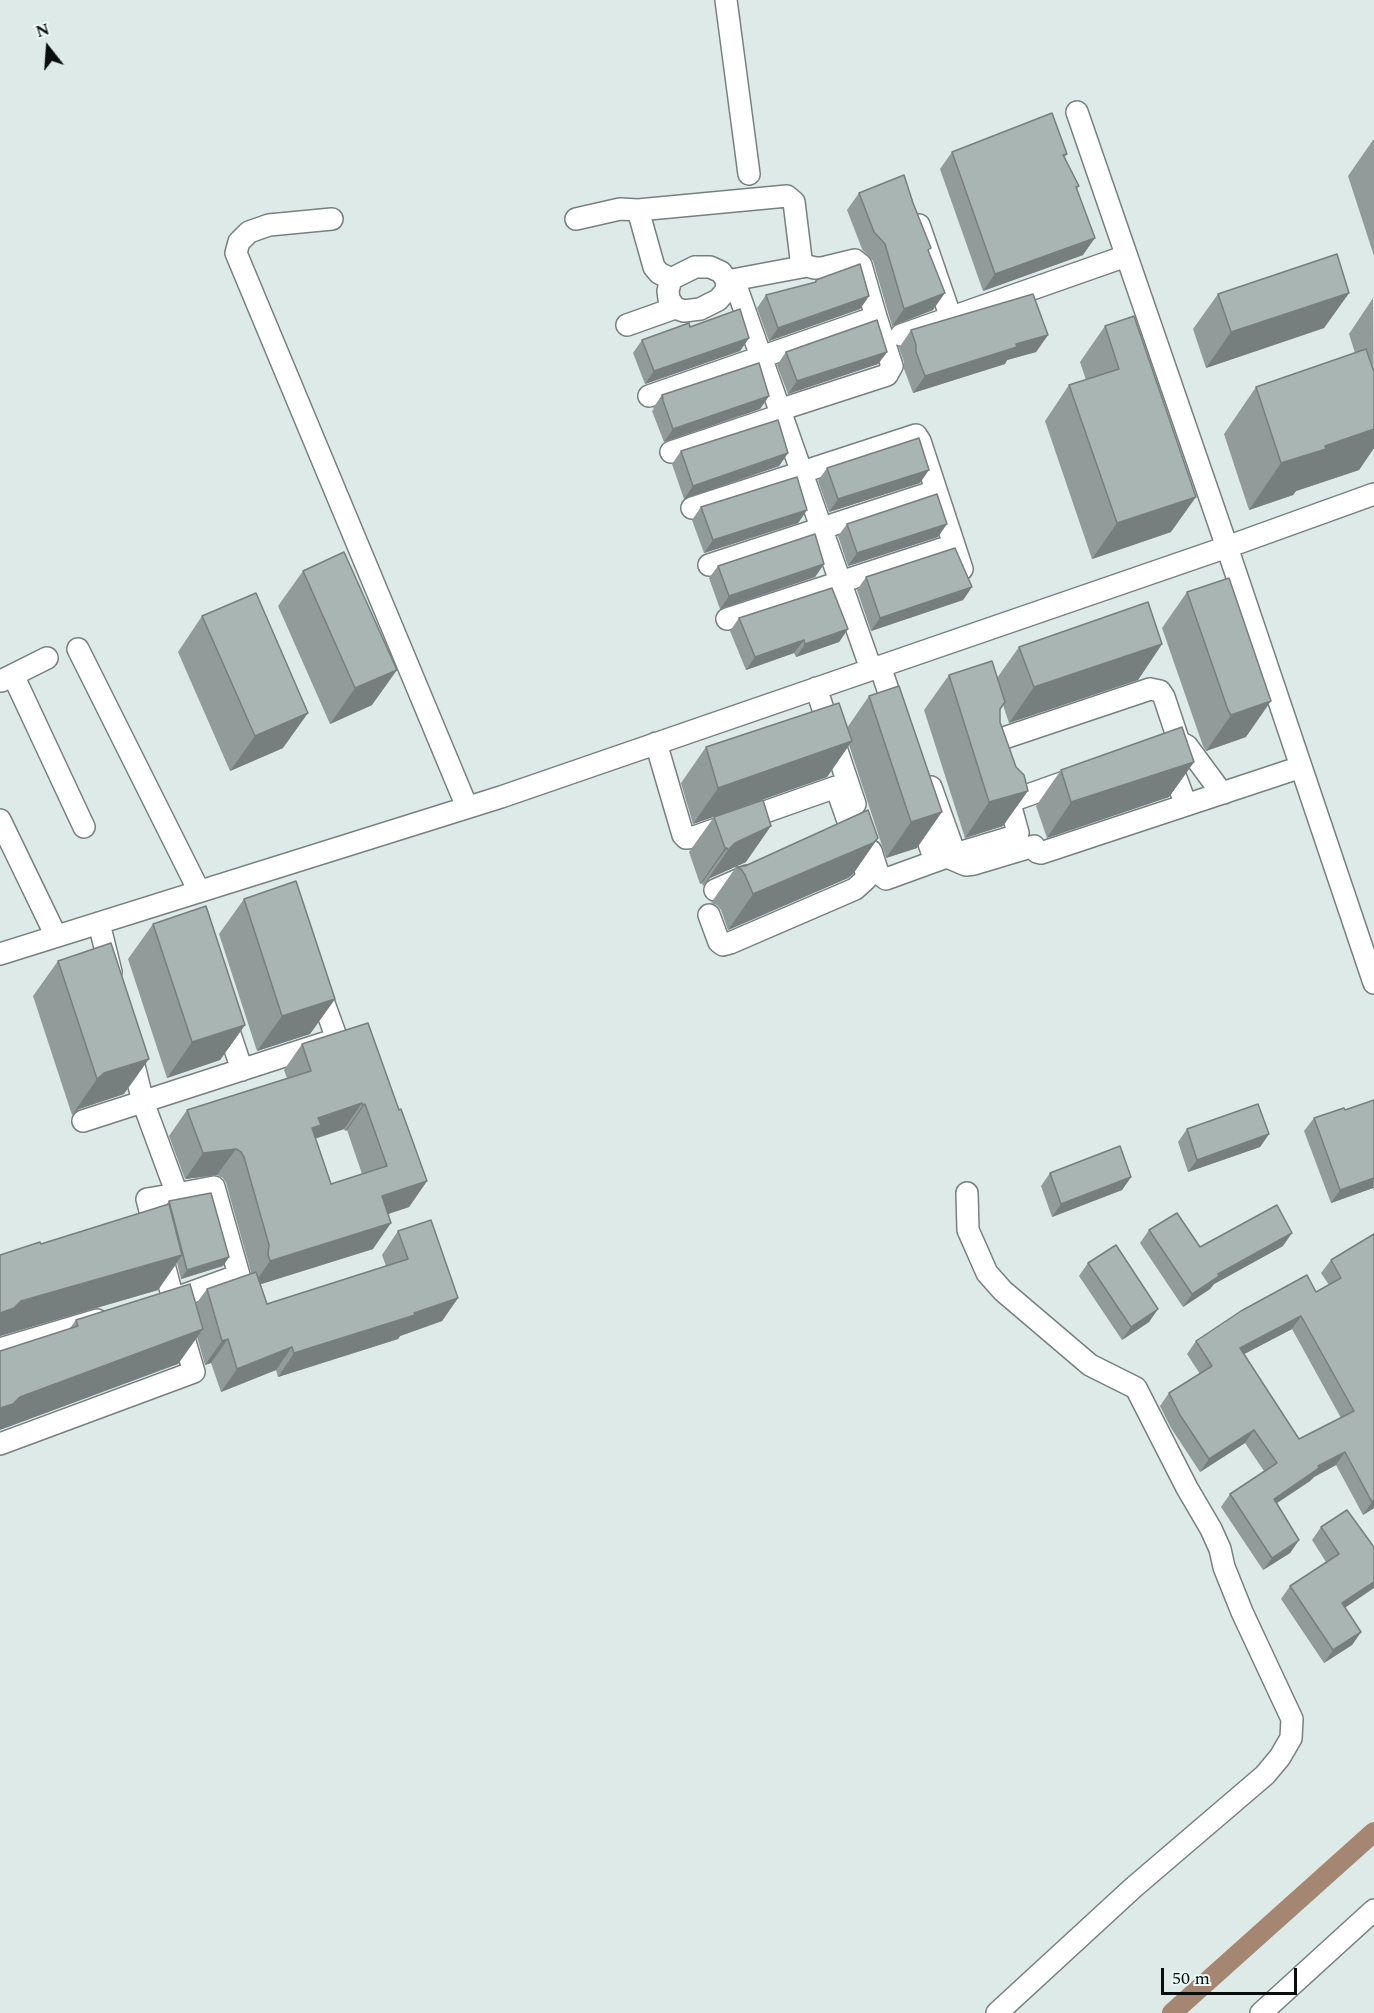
<!DOCTYPE html>
<html>
<head>
<meta charset="utf-8">
<style>
	body { margin:0 }
	#map { position:relative; width:1374px; height:2013px; overflow:hidden; background:#ddeae7; font-family:Spectral,serif }
	canvas { display:block }
	.north { position:absolute; left:18px; top:18px; width:60px; height:60px; -webkit-text-stroke:4px #eaf8f5; paint-order:stroke; rotate:343deg; font-size:16px; font-weight:700; line-height:24px; text-align:center; color:#090e0d }
	.north::after { content:''; display:block; margin:auto; width:21px; height:27px; background:#090e0d; clip-path:polygon(50% 0,100% 100%,50% 72%,0 100%) }
	.scale { position:absolute; left:1161px; top:1968px; width:136px; height:27px; box-sizing:border-box; border:3px solid #090e0d; border-top:0; padding-left:8px; font-size:18px; line-height:21px; white-space:nowrap; color:#090e0d; -webkit-text-stroke:4px #eaf8f5; paint-order:stroke }
</style>
</head>
<body>
<div id="map">
<canvas width="1374" height="2013"></canvas>
<div class="north">N</div>
<div class="scale">50 m</div>
</div>
<script>
const g = document.querySelector('canvas').getContext('2d');
g.lineJoin = 'round';
const toPath = rows => new Path2D(rows.map(r => 'M' + r).join(''));
function stroke(path, color, width, dash) { g.strokeStyle = color; g.lineWidth = width; g.lineCap = dash ? 'butt' : 'round'; g.setLineDash(dash || []); g.stroke(path); }
function fillPath(path, color) { g.fillStyle = color; g.fill(path, 'evenodd'); }
stroke(toPath([
	[1172,2013,1374,1832]
]), '#a58673', 20);
const minor = toPath([
	[726,0,749,174],
	[1077,112,1227,547,1374,494],
	[332,219,269,225,249,232,239,242,236,253,467,807],
	[576,219,620,209,638,210],
	[919,225,951,318],
	[695,267,710,267,721,272,727,281,726,291,718,300,700,309,684,311,675,308,669,299,668,291,671,279,695,267],
	[671,279,659,273,654,267,638,210,787,196,794,202,802,267],
	[734,280,871,669],
	[727,281,807,266,815,268,822,268,855,260,861,265,876,317],
	[627,325,675,308],
	[901,335,1126,256],
	[649,396,876,317,892,366,887,375,779,410],
	[671,452,781,415],
	[692,508,916,435,920,441,962,569],
	[709,565,936,491],
	[727,619,954,545],
	[78,649,199,891],
	[880,666,891,699,885,713,886,716],
	[13,675,84,827],
	[1,681,47,658],
	[816,688,855,804],
	[1150,689,1160,691,1164,697,1177,736,1176,740,1172,744,1014,800,1008,801,1003,798,987,753,988,747,992,742,1150,689],
	[1176,740,1187,746,1218,788,1224,793],
	[656,743,683,835,686,838,694,837,836,787,866,872,866,879,855,889,730,943,723,945,719,942,709,915],
	[1169,759,1186,805],
	[931,787,955,854],
	[917,808,935,861],
	[0,820,56,936],
	[871,851,878,873,886,879,955,854,1015,836,1018,833,1012,811],
	[947,857,966,865,974,864,1034,846,1037,852,1041,853,1301,767],
	[715,890,747,876],
	[99,923,111,972],
	[0,954,501,797,1227,547,1374,983],
	[224,1016,242,1070],
	[130,1049,143,1102,177,1194,147,1199,173,1299,239,1275,214,1187,177,1194],
	[83,1121,337,1039,317,984],
	[967,1193,968,1230,987,1273,1003,1291,1090,1365,1136,1388,1187,1488,1211,1529,1220,1549,1224,1567,1242,1612,1292,1719,1291,1738,1280,1757,1265,1775,1134,1887,997,2013],
	[0,1349,97,1320],
	[0,1444,194,1372,180,1325],
	[1261,2013,1374,1910]
]);
stroke(minor, '#76817f', 24);
stroke(minor, '#fff', 21);
fillPath(toPath([
	[1373,140,1374,140,1374,256,1348,176],
	[952,152,1067,154,1065,157,1079,186,1077,189,1083,255,983,291,940,169],
	[859,193,928,252,933,310,892,326,873,261,862,249,847,210],
	[816,280,869,296,860,309,769,341,757,308,766,295,814,283],
	[1349,293,1324,328,1206,368,1193,329,1218,294],
	[1373,298,1374,448,1359,470,1296,491,1293,495,1249,510,1224,434,1256,387,1355,353,1349,334],
	[1105,326,1171,532,1092,559,1045,421,1069,385,1086,380,1080,362],
	[690,327,749,338,740,351,645,384,633,353,642,340],
	[911,330,1048,335,1036,352,1007,360,1005,364,913,393,904,369,904,362,899,348],
	[786,352,887,352,878,364,788,394,777,365],
	[662,395,769,396,760,409,664,442,652,411,654,409,653,408],
	[681,451,788,453,779,466,684,499,672,464],
	[827,468,920,483,829,512,818,481],
	[701,507,807,510,798,523,704,553,692,520],
	[847,524,938,537,848,566,838,536],
	[824,564,815,577,720,609,709,578,718,566],
	[303,571,372,705,330,724,278,606],
	[866,577,972,587,963,600,871,631,857,590],
	[1187,592,1246,737,1206,751,1203,746,1162,628],
	[202,616,283,748,230,771,178,652],
	[739,618,848,629,839,642,796,657,794,653,746,670,730,631],
	[1162,644,1138,680,1009,723,1003,705,1000,709,1000,722,1003,826,965,838,924,710,949,675,997,678,1019,647],
	[899,686,917,848,886,858,849,745,827,777,693,824,681,783,706,747,847,728,869,696],
	[1194,762,1169,797,1047,838,1036,806,1061,770],
	[714,817,746,862,710,878,703,886,702,883,700,884,689,852],
	[878,838,853,874,848,878,728,930,721,910,717,905,711,903,736,867,745,866],
	[244,899,335,999,310,1034,257,1051,219,934],
	[153,924,245,1025,220,1060,167,1078,128,959],
	[58,961,124,1094,79,1109,72,1115,33,996],
	[302,1044,399,1110,427,1181,409,1207,388,1214,373,1249,260,1284,267,1304,386,1266,382,1255,398,1231,458,1298,442,1321,400,1336,398,1339,278,1377,276,1370,221,1392,211,1363,205,1365,197,1337,178,1364,70,1328,76,1320,196,1304,207,1289,251,1274,251,1272,226,1183,223,1178,217,1175,185,1179,169,1136,187,1110,287,1078,284,1070],
	[344,1129,345,1131,347,1130,362,1174,331,1184,315,1139],
	[1374,1100,1374,1190,1373,1188,1331,1203,1304,1131,1314,1118,1345,1110],
	[1187,1129,1269,1134,1260,1147,1188,1172,1178,1142],
	[1050,1173,1131,1177,1122,1190,1052,1217,1041,1186],
	[169,1201,229,1257,223,1266,181,1279,177,1263,158,1290,0,1336,0,1255,41,1244,166,1205],
	[1149,1230,1200,1247,1283,1246,1214,1284,1210,1289,1183,1307,1140,1243],
	[1374,1234,1374,1508,1363,1515,1336,1465,1314,1477,1310,1481,1277,1503,1299,1540,1290,1553,1263,1570,1221,1507,1230,1494,1264,1471,1245,1443,1200,1472,1171,1428,1160,1406,1169,1393,1200,1374,1187,1354,1196,1341,1316,1292,1329,1285,1321,1273,1331,1260],
	[1292,1329,1341,1418,1299,1439,1244,1354],
	[1088,1263,1158,1309,1149,1322,1122,1340,1079,1276],
	[1347,1510,1345,1608,1361,1632,1352,1645,1324,1663,1281,1599,1290,1586,1326,1562,1312,1540,1321,1527]
]), '#919c9a');
fillPath(toPath([
	[1095,238,1083,255,983,291,995,274],
	[945,293,933,310,892,326,904,309],
	[1349,293,1324,328,1206,368,1231,332],
	[869,296,860,309,769,341,778,328],
	[1048,335,1036,352,1007,360,1005,364,913,393,925,376,1016,344],
	[749,338,740,351,645,384,654,371],
	[887,352,878,364,788,394,797,381],
	[769,396,760,409,664,442,673,429],
	[1374,429,1374,448,1359,470,1296,491,1293,495,1249,510,1281,463,1325,446],
	[788,453,779,466,684,499,693,486],
	[929,470,920,483,829,512,838,499],
	[1196,497,1171,532,1092,559,1117,523],
	[807,510,798,523,704,553,713,540],
	[947,524,938,537,848,566,857,553],
	[824,564,815,577,720,609,729,596],
	[972,587,963,600,871,631,880,618],
	[848,629,839,642,796,657,805,644],
	[804,640,794,653,746,670,755,657],
	[1162,644,1138,680,1009,723,1034,687],
	[397,670,372,705,330,724,355,688],
	[1271,701,1246,737,1206,751,1231,715],
	[308,713,283,748,230,771,255,736],
	[852,741,827,777,693,824,718,788],
	[1194,762,1169,797,1047,838,1071,802],
	[1028,791,1003,826,965,838,989,802],
	[942,812,917,848,886,858,911,822],
	[771,826,746,862,710,878,703,886,728,850,735,843],
	[878,838,853,874,848,878,728,930,753,894],
	[725,848,727,848,702,883,700,884],
	[335,999,310,1034,257,1051,282,1016],
	[245,1025,220,1060,167,1078,192,1042],
	[149,1059,124,1094,79,1109,72,1115,97,1079,104,1073],
	[362,1103,344,1129,310,1140,294,1154,318,1118],
	[365,1104,347,1130,345,1131,363,1105],
	[1269,1134,1260,1147,1188,1172,1197,1160],
	[236,1149,217,1175,185,1179,203,1153],
	[1131,1177,1122,1190,1052,1217,1061,1204],
	[1374,1178,1373,1188,1331,1203,1340,1190],
	[427,1181,409,1207,364,1222,382,1196],
	[391,1223,373,1249,252,1287,270,1261],
	[1292,1233,1283,1246,1214,1284,1210,1289,1183,1307,1192,1294,1218,1274],
	[182,1255,158,1290,0,1336,0,1313,21,1301],
	[229,1257,223,1266,181,1279,187,1270],
	[458,1298,442,1321,400,1336,398,1339,278,1377,294,1353],
	[1158,1309,1149,1322,1122,1340,1131,1327],
	[1301,1316,1292,1329,1231,1361,1240,1348],
	[203,1329,178,1364,0,1430,0,1408,20,1397],
	[228,1339,211,1363,205,1365,222,1341],
	[292,1347,276,1370,221,1392,237,1369],
	[1254,1430,1245,1443,1200,1472,1209,1459],
	[1345,1452,1336,1465,1314,1477,1310,1481,1265,1511,1274,1499,1318,1466],
	[1374,1500,1374,1508,1363,1515,1372,1502],
	[1299,1540,1290,1553,1263,1570,1272,1558],
	[1374,1582,1374,1588,1333,1616,1342,1603],
	[1361,1632,1352,1645,1324,1663,1333,1650]
]), '#767f7d');
const building = toPath([
	[1052,113,1067,154,1063,155,1079,186,1076,187,1095,238,995,274,952,152,1052,113],
	[904,175,913,203,931,248,928,250,945,293,904,309,885,244,874,232,859,193,904,175],
	[1337,254,1349,293,1231,332,1218,294,1337,254],
	[860,264,869,296,778,328,766,295,816,282,816,280,860,264],
	[1033,294,1048,335,1016,344,1017,347,925,376,916,352,916,345,911,330,1033,294],
	[740,309,749,338,654,371,642,340,689,323,690,327,740,309],
	[1134,316,1196,497,1117,523,1069,385,1119,369,1105,326,1134,316],
	[877,320,887,352,797,381,786,352,877,320],
	[1366,349,1374,372,1374,429,1325,446,1326,449,1281,463,1256,387,1366,349],
	[759,363,769,396,673,429,662,398,663,398,662,395,759,363],
	[778,420,788,453,693,486,681,451,778,420],
	[919,438,929,470,838,499,827,468,919,438],
	[797,477,807,510,713,540,701,507,797,477],
	[937,494,947,524,857,553,847,524,937,494],
	[815,534,824,564,729,596,718,566,815,534],
	[955,548,972,587,880,618,866,577,955,548],
	[344,552,397,670,355,688,303,571,344,552],
	[1229,578,1271,701,1231,715,1228,710,1187,592,1229,578],
	[832,588,848,629,805,644,804,640,755,657,739,618,832,588],
	[256,593,308,713,255,736,202,616,256,593],
	[1148,602,1162,644,1034,687,1019,647,1148,602],
	[992,661,1005,702,1000,709,1000,722,1016,767,1024,775,1028,791,989,802,949,675,992,661],
	[899,686,942,812,911,822,869,696,899,686],
	[839,703,852,741,718,788,706,747,839,703],
	[1182,727,1194,762,1071,802,1061,770,1182,727],
	[763,800,771,826,735,843,728,850,727,848,725,848,714,817,763,800],
	[868,810,878,838,873,843,753,894,745,875,741,869,736,867,745,866,868,810],
	[296,881,335,999,282,1016,244,899,296,881],
	[206,906,245,1025,192,1042,153,924,206,906],
	[111,943,149,1059,104,1073,97,1079,58,961,111,943],
	[368,1023,399,1110,401,1109,427,1181,382,1196,391,1223,270,1261,268,1254,269,1245,244,1157,241,1152,236,1149,203,1153,187,1110,311,1071,302,1044,368,1023],
	[362,1103,363,1105,365,1104,387,1166,331,1184,312,1128,321,1125,318,1118,362,1103],
	[1374,1100,1374,1178,1340,1190,1314,1118,1344,1108,1345,1110,1374,1100],
	[1258,1104,1269,1134,1197,1160,1187,1129,1258,1104],
	[1120,1146,1131,1177,1061,1204,1050,1173,1120,1146],
	[211,1193,229,1257,187,1270,169,1201,211,1193],
	[169,1204,182,1255,21,1301,14,1308,0,1313,0,1255,40,1242,41,1244,169,1204],
	[1277,1205,1292,1233,1218,1274,1219,1276,1192,1294,1149,1230,1177,1213,1200,1247,1277,1205],
	[431,1220,458,1298,414,1313,415,1315,294,1353,292,1347,237,1369,228,1339,222,1341,207,1289,256,1272,267,1304,408,1259,398,1231,431,1220],
	[1374,1234,1374,1500,1372,1502,1345,1452,1318,1466,1319,1468,1274,1499,1299,1540,1272,1558,1230,1494,1277,1463,1254,1430,1209,1459,1180,1415,1169,1393,1212,1366,1196,1341,1241,1311,1307,1275,1316,1292,1341,1278,1331,1260,1374,1234],
	[1301,1316,1354,1411,1299,1439,1240,1348,1301,1316],
	[1116,1245,1158,1309,1131,1327,1088,1263,1116,1245],
	[190,1284,203,1329,20,1397,13,1404,0,1408,0,1351,78,1326,76,1320,190,1284],
	[1347,1510,1374,1547,1374,1582,1342,1603,1361,1632,1333,1650,1290,1586,1339,1554,1321,1527,1347,1510]
]);
fillPath(building, '#a9b5b3');
stroke(building, '#767f7d', 1.5);
</script>
</body>
</html>
